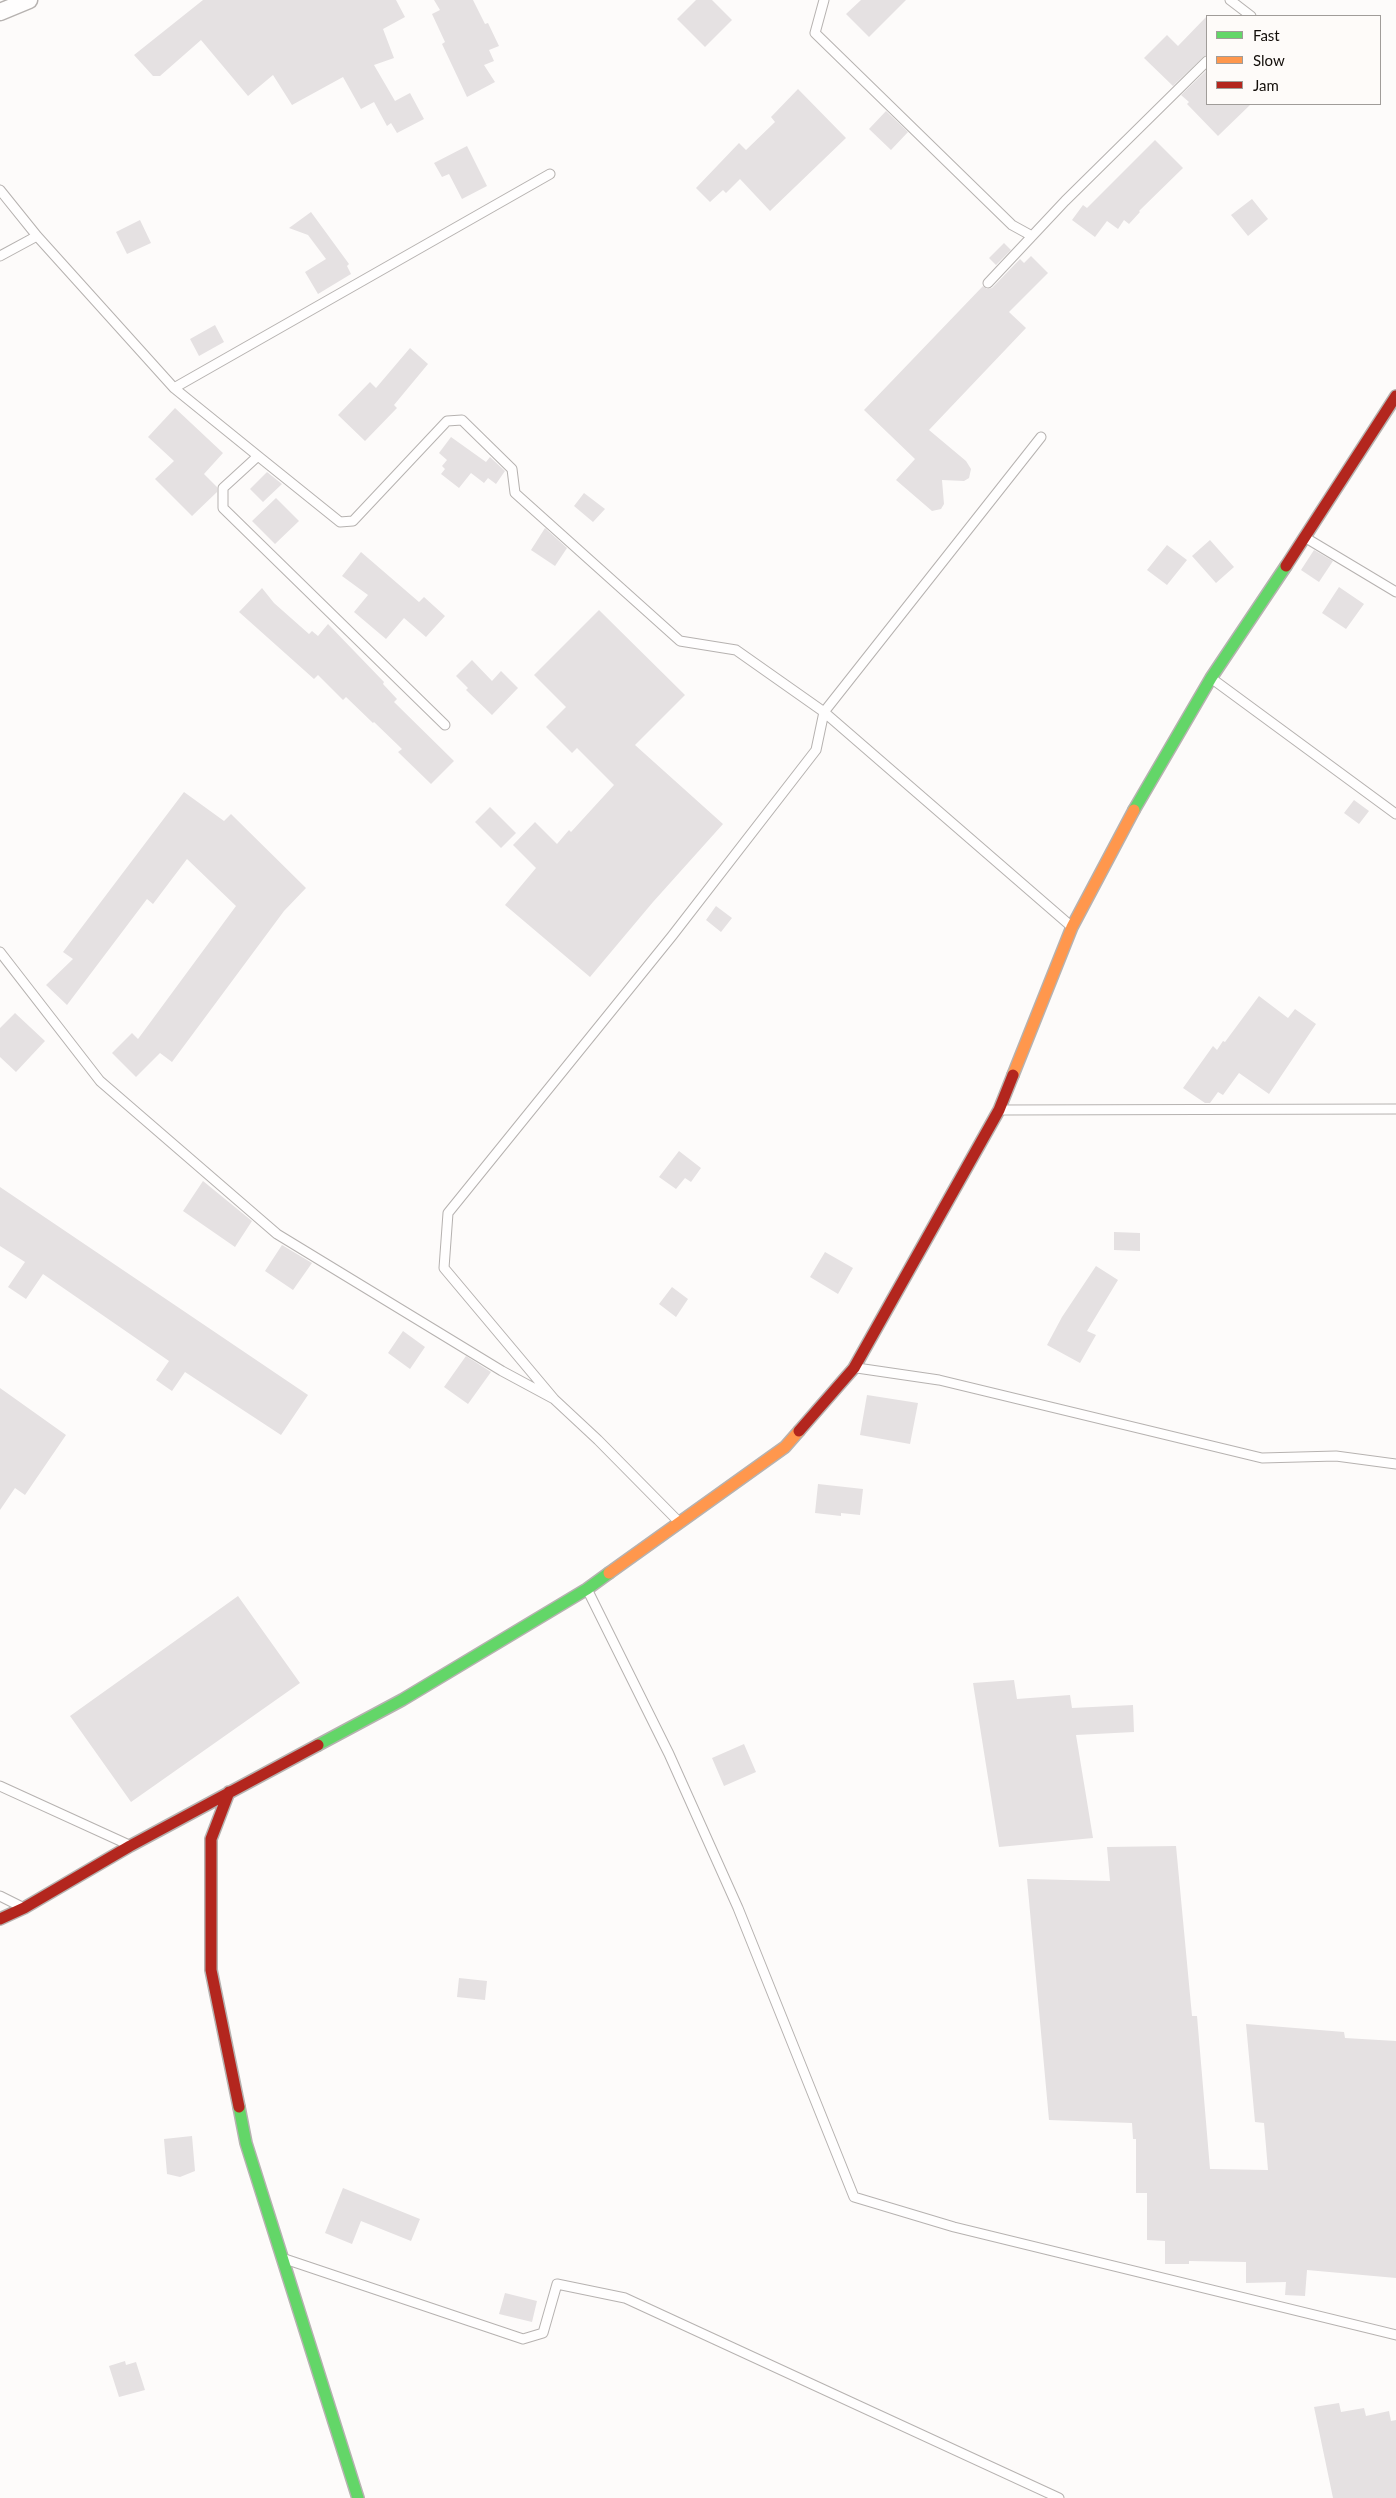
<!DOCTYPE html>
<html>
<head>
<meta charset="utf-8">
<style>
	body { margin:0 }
	#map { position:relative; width:1396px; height:2498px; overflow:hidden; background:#fdfbfa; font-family:Lato,sans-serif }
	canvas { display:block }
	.legend { position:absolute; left:1206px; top:15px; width:175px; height:90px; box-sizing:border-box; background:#fefbf9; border:1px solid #a09c99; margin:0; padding:6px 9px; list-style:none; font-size:15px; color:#130e0a }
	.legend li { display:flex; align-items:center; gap:10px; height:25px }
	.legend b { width:25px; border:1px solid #a09c99 }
</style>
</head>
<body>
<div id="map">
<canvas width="1396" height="2498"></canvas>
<ul class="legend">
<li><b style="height:6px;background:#63d668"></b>Fast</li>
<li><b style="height:6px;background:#ff974d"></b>Slow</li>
<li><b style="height:6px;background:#b3261e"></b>Jam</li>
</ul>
</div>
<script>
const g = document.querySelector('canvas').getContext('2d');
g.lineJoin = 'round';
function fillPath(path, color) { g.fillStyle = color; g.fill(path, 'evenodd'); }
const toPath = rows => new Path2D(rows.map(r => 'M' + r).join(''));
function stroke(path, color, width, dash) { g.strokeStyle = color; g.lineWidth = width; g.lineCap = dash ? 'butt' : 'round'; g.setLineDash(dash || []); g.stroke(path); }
fillPath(toPath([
	[203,0,396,0,405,17,383,29,394,58,374,65,395,101,410,93,424,119,397,133,391,123,387,126,374,102,361,109,343,77,292,105,273,75,248,96,201,40,160,76,153,76,134,55],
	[434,0,473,0,485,24,488,23,499,46,489,50,494,61,484,65,495,82,467,97,442,44,445,42,432,14,440,10],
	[696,0,712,0,732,20,705,47,677,19],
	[861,0,906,0,869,37,846,14],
	[1207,16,1207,55,1203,57,1173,86,1144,58,1167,35,1178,46],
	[1207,70,1207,104,1251,104,1218,136,1187,104,1189,102,1181,95],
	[798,89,846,138,770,211,740,179,726,193,723,190,710,202,696,188,739,143,746,150,775,122,771,117],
	[886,111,908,132,891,150,869,129],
	[1155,140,1183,168,1139,211,1140,212,1129,224,1124,220,1118,229,1107,221,1095,237,1072,220,1083,205,1087,208],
	[467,146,487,186,462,199,449,174,442,177,434,163],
	[1252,199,1268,219,1248,236,1231,215],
	[311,212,349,264,347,266,351,274,318,294,305,272,326,259,308,235,289,228],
	[140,220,151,243,127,254,116,232],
	[1004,243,1011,250,996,265,989,258],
	[1031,256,1048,273,1009,312,1026,328,929,430,966,461,971,469,969,478,964,481,942,480,944,504,941,509,932,511,896,480,915,459,864,410,983,286,987,289,992,288,1020,259,1024,263],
	[215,325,224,342,199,356,190,339],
	[410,348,428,364,394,405,397,408,365,441,338,415,370,382,376,388],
	[175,408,223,453,204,474,217,487,217,492,192,516,155,479,174,461,148,437],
	[451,437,486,462,490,457,505,471,496,484,488,478,484,483,471,473,459,488,441,474,445,469,442,466,447,460,439,453],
	[267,472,282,484,263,502,250,489],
	[584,493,605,509,593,522,574,506],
	[276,498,299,521,275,544,252,521],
	[545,528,567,548,555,566,531,550],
	[1210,540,1234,567,1216,583,1192,556],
	[1167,545,1187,560,1167,585,1147,570],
	[1314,550,1333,561,1319,582,1301,570],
	[361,552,419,602,424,597,445,616,426,637,404,618,386,639,354,612,368,595,342,576],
	[1339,587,1364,604,1346,629,1322,613],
	[262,588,274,603,309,634,312,631,318,636,328,624,384,682,383,684,397,699,394,702,454,761,431,784,398,752,402,749,374,722,373,723,346,697,343,700,318,675,314,679,239,612],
	[599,610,685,695,635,745,723,824,653,902,590,977,505,905,536,868,513,845,535,822,557,844,569,830,571,832,614,785,577,748,572,753,546,727,566,707,534,675],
	[472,660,492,681,501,671,518,688,492,715,466,690,468,688,456,676],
	[184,792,224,821,231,814,306,888,284,911,172,1062,160,1053,136,1077,112,1053,132,1033,138,1039,236,906,187,859,153,904,147,899,67,1005,46,985,73,959,63,952],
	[1354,800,1369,811,1359,824,1344,813],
	[490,807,516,833,501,848,475,822],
	[716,906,732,918,721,932,706,920],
	[1259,996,1288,1018,1295,1009,1316,1024,1269,1094,1239,1073,1223,1095,1218,1092,1210,1103,1205,1103,1183,1088,1213,1046,1217,1050,1223,1041,1225,1042],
	[15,1013,45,1041,16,1072,0,1057,0,1028],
	[679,1151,701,1168,691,1182,685,1178,676,1189,659,1177],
	[203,1181,252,1221,235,1247,183,1211],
	[0,1187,308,1395,281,1435,185,1372,172,1391,156,1380,169,1361,43,1274,26,1299,8,1287,25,1262,0,1246],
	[1114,1232,1140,1233,1140,1251,1114,1250],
	[282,1245,312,1263,293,1290,265,1271],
	[825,1252,853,1268,838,1294,810,1277],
	[1096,1266,1118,1280,1087,1331,1096,1335,1080,1363,1047,1345,1062,1317],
	[672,1287,688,1299,676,1317,659,1304],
	[403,1331,425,1347,410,1369,388,1353],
	[466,1356,491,1372,468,1404,444,1387],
	[0,1388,66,1435,25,1495,15,1488,0,1510],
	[867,1395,918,1403,910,1444,860,1435],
	[818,1484,863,1489,860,1515,841,1513,841,1516,815,1513],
	[238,1596,300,1683,131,1802,70,1716],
	[1014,1680,1017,1699,1070,1695,1072,1708,1133,1705,1134,1732,1076,1735,1093,1838,999,1847,973,1683],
	[744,1744,756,1772,724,1786,712,1758],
	[1176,1846,1192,2016,1197,2016,1210,2169,1268,2170,1264,2123,1255,2122,1246,2024,1344,2032,1345,2038,1396,2041,1396,2278,1307,2270,1305,2296,1285,2295,1286,2282,1246,2283,1246,2262,1189,2261,1189,2264,1165,2264,1165,2241,1147,2240,1147,2193,1136,2193,1136,2139,1133,2139,1132,2123,1049,2120,1027,1879,1110,1881,1107,1847],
	[459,1978,487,1981,485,2000,457,1997],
	[192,2136,195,2171,180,2177,167,2174,164,2139],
	[343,2188,420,2219,411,2241,361,2221,352,2244,325,2233],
	[505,2293,537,2301,532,2322,499,2314],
	[125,2361,126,2365,136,2362,145,2390,119,2397,109,2366],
	[1339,2403,1341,2412,1364,2408,1366,2416,1389,2411,1391,2421,1396,2420,1396,2498,1333,2498,1314,2407]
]), '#e5e1e2');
const lane = toPath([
	[824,0,815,33,1012,225,1032,236],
	[1230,0,1251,16],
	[0,190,37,236,174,388,258,456,223,488,223,508,445,725],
	[0,256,37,236],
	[988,283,1065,201,1207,61],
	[174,388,550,174],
	[258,456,340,522,353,521,447,421,462,420,512,469,515,493,680,641,736,650,824,712,1072,927],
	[1306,538,1396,592],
	[1211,678,1396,814],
	[0,952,100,1081,277,1234,502,1371,554,1399,598,1440,679,1522],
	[1002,1110,1396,1109],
	[857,1368,939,1380,1262,1458,1336,1456,1396,1464],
	[554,1399,444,1268,448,1213,672,936,816,750,824,712,1041,437],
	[587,1589,669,1754,738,1908,854,2197,954,2227,1396,2335],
	[0,1786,127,1844],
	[0,1896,20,1906],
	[285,2259,523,2339,543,2333,557,2284,625,2298,1059,2498]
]);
const street = toPath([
	[0,12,29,0]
]);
const fast = toPath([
	[1134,810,1211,678,1286,566],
	[318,1745,402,1700,587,1589,609,1573],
	[239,2107,246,2143,358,2498]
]);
const slow = toPath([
	[1013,1075,1072,927,1134,810],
	[609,1573,785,1447,799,1431]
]);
const jam = toPath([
	[1286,566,1396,396],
	[799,1431,854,1368,999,1110,1013,1075],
	[229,1792,211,1839,211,1970,239,2107],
	[0,1919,24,1908,130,1846,318,1745]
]);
stroke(lane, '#b6b2b0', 11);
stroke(street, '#b6b2b0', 19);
stroke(fast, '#b6b2b0', 14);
stroke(slow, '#b6b2b0', 14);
stroke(jam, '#b6b2b0', 14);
stroke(lane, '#fffefe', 9);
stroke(street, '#fffefe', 16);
stroke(fast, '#63d668', 11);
stroke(slow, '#ff974d', 11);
stroke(jam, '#b3261e', 11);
</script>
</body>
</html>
